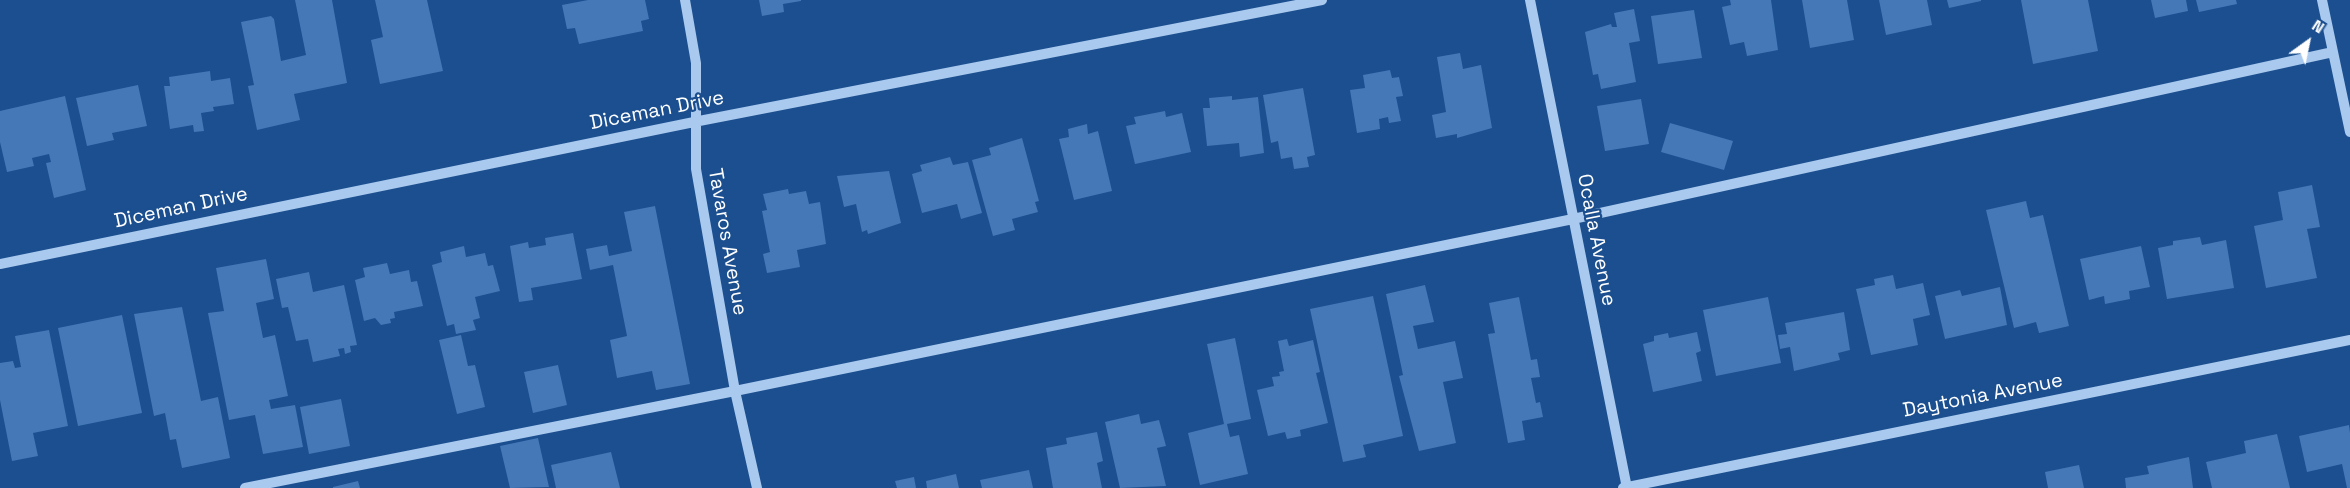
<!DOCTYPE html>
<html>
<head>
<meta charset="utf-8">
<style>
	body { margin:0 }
	#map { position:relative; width:2350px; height:488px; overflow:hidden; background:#1b4f8f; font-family:"Space Grotesk",sans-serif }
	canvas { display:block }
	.north { position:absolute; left:2278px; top:12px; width:60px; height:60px; -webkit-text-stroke:4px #1b4f8f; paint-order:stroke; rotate:33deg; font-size:16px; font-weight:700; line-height:24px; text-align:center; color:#fff }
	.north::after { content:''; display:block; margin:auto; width:21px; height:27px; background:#fff; clip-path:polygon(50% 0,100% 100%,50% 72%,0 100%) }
</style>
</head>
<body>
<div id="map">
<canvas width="2350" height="488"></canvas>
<div class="north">N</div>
</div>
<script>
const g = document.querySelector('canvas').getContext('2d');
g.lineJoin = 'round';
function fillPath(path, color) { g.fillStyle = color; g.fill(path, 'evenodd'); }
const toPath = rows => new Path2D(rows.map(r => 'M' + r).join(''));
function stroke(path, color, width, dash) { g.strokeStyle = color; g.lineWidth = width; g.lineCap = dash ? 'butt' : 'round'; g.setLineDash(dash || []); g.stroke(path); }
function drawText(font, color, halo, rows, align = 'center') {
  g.font = font + ' "Space Grotesk",sans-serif'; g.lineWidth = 4.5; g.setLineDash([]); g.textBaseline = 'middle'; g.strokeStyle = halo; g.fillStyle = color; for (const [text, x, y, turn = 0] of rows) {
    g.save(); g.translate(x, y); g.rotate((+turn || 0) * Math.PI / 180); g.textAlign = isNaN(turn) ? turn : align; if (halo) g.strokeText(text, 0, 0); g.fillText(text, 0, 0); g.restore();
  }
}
fillPath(toPath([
	[295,0,332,0,347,83,294,94,300,120,257,130,248,86,254,85,241,22,271,16,274,19,281,61,306,55],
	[375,0,427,0,443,71,380,84,371,40,383,37],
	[588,0,645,0,649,19,641,21,643,31,579,44,575,28,567,29,562,5],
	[759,0,801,0,801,1,783,4,784,12,762,16],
	[1730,0,1771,0,1778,50,1747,56,1744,42,1730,45,1722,7,1731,5],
	[1802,0,1847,0,1854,40,1810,48],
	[1879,0,1927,0,1932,25,1886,35],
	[1947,0,1981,0,1981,1,1949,8],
	[2021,0,2088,0,2098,51,2033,64],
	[2151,0,2186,0,2188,11,2155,18],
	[2196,0,2236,0,2237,4,2199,12],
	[1634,9,1640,41,1629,43,1636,82,1601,89,1598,74,1593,75,1585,32,1611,24,1612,27,1617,27,1614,13],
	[1694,10,1702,58,1658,64,1651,16],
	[1460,53,1463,69,1481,65,1492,128,1457,138,1457,134,1436,138,1432,115,1446,112,1437,57],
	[1390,70,1392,78,1399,77,1403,96,1396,97,1401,121,1389,123,1388,117,1379,119,1380,129,1357,133,1350,90,1365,88,1363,75],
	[210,71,211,81,230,78,234,104,213,107,214,111,201,113,204,131,194,132,193,125,170,129,164,86,170,86,169,77],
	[138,85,147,126,112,133,114,140,87,146,76,98],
	[1303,88,1315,155,1307,157,1309,167,1294,169,1292,157,1281,159,1278,141,1271,143,1263,95],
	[65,96,86,190,54,198,46,163,51,162,49,154,32,158,34,166,7,172,0,142,0,111],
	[1232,96,1232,100,1258,97,1264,153,1240,157,1239,143,1207,146,1203,108,1210,108,1209,98],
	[1641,99,1649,144,1605,151,1597,106],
	[1165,111,1166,117,1182,113,1191,152,1135,164,1126,126,1136,124,1134,117],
	[1670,123,1733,141,1724,170,1661,152],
	[1087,124,1088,134,1098,131,1112,191,1074,200,1059,139,1069,137,1068,129],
	[1022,138,1039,201,1035,202,1038,212,1012,219,1015,230,993,236,972,160,991,155,989,148],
	[950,157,953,165,968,162,982,213,961,219,957,204,922,213,912,174,922,171,920,165],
	[889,171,901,223,868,234,867,230,862,232,856,204,844,207,837,176],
	[2312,185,2320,227,2307,229,2317,278,2266,288,2254,226,2283,220,2278,192],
	[788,189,789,194,806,191,809,204,820,202,826,244,797,250,800,267,767,273,763,254,770,252,762,211,767,210,763,194],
	[2026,201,2030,218,2043,215,2069,326,2039,333,2036,322,2014,328,1986,210],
	[655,206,690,384,656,390,652,371,617,378,610,340,627,336,613,265,590,270,586,249,607,245,609,256,632,251,624,212],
	[573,233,582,279,531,288,533,300,519,302,510,246,528,242,529,248,546,245,545,238],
	[2200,237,2202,245,2226,240,2234,288,2167,299,2158,248,2173,245,2173,241],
	[464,246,466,257,485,253,488,266,493,265,500,291,475,297,480,318,473,320,476,330,456,334,454,324,447,326,432,265,442,262,440,252],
	[2141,246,2150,287,2129,291,2130,299,2105,304,2104,296,2089,300,2080,259],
	[266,259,274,299,256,303,263,338,275,335,288,396,269,400,271,409,295,405,303,447,263,454,255,415,229,420,208,313,224,311,216,268],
	[387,263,390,274,409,270,411,282,417,281,423,306,394,312,395,318,390,319,391,323,381,325,375,318,364,321,355,280,365,277,363,268],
	[309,272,313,292,344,285,357,345,350,346,351,352,345,354,344,348,338,349,340,356,313,362,308,339,296,341,288,307,282,308,276,279],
	[1893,275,1896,289,1923,283,1930,315,1913,319,1918,345,1871,355,1856,289,1875,285,1874,279],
	[1425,285,1434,322,1413,326,1418,349,1455,341,1463,378,1443,382,1456,443,1419,451,1399,376,1403,375,1386,294],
	[2000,287,2007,325,1945,339,1935,296,1960,290,1962,296],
	[1373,296,1403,436,1363,445,1366,457,1343,462,1310,309],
	[1519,297,1531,360,1537,359,1540,377,1531,378,1536,403,1540,402,1543,417,1522,421,1525,440,1508,443,1488,334,1495,333,1489,303],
	[1768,297,1781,363,1716,376,1703,310],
	[182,307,201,401,218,397,230,458,182,468,176,439,170,440,165,413,154,416,134,314],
	[1844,312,1850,350,1838,353,1840,360,1794,371,1790,347,1780,349,1778,335,1787,334,1785,323],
	[122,315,142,413,78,426,58,328],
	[49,330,68,426,33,433,38,456,12,461,0,400,0,363,13,361,15,368,21,367,15,336],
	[1697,332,1701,351,1696,353,1702,381,1653,392,1643,344,1654,341,1654,336,1668,333,1669,338],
	[461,335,468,366,475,365,485,407,457,414,439,340],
	[1235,338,1251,419,1227,424,1230,437,1239,435,1248,474,1200,485,1188,433,1224,424,1207,344],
	[1287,339,1289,346,1313,340,1320,372,1316,373,1328,423,1300,430,1301,436,1287,439,1285,432,1268,436,1257,390,1274,386,1272,377,1280,376,1279,372,1284,371,1278,341],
	[558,365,567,405,533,413,524,372],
	[341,399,350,446,309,454,300,407],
	[1139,414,1141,424,1159,420,1166,446,1157,448,1166,486,1120,488,1105,422],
	[2349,425,2350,433,2350,488,2347,488,2342,464,2307,472,2299,436],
	[1097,432,1103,461,1097,463,1102,488,1053,488,1046,448,1067,444,1066,438],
	[2277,434,2290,488,2212,488,2206,462,2246,453,2244,441],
	[538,438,549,487,510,488,500,446],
	[611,452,620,488,556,488,551,465],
	[2189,457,2193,488,2126,488,2125,478,2149,474,2147,466],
	[2079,465,2084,488,2048,488,2045,472],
	[1029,470,1033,488,982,488,980,480],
	[956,474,959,488,927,488,926,481],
	[914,477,916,488,897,488,895,481],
	[358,481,360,488,333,488,333,487]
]), '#4478b7');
stroke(toPath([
	[685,0,696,63,696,169,735,391,757,488],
	[1530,0,1627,488],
	[2322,0,2350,132],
	[0,264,694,122,1322,0],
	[245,488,735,391,1573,219,2333,52],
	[1623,488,2350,340]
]), '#a9c9ee', 10);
drawText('20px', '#fff', '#1b4f8f', [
	["Diceman Drive",657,111,-11],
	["Diceman Drive",181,208,-12],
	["Ocalla Avenue",1596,240,79],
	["Tavaros Avenue",727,242,80],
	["Daytonia Avenue",1983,396,-11]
]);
</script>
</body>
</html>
